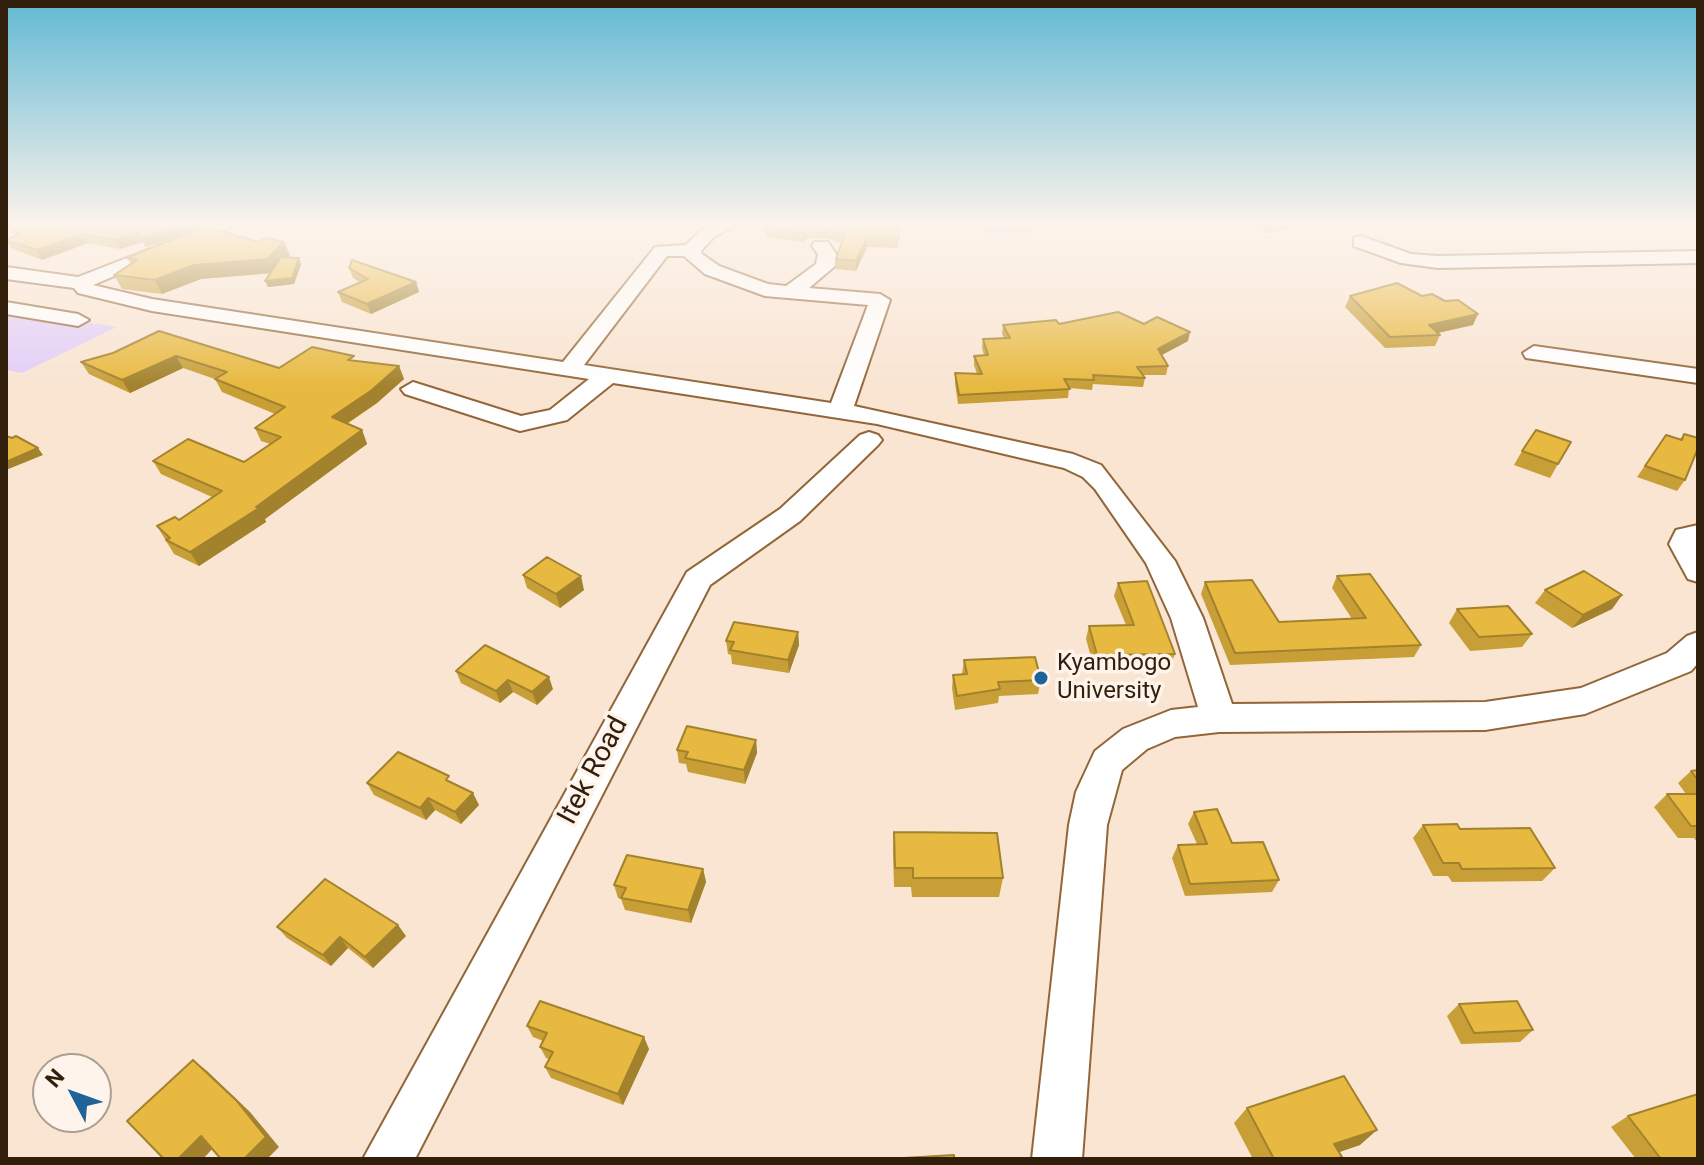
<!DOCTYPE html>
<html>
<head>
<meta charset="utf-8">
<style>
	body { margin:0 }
	#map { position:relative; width:1704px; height:1165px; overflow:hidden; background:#f9e5d2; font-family:Roboto,sans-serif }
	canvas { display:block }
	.frame { position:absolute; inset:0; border:8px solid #311f0c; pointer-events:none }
	.north { position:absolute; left:32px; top:1053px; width:80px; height:80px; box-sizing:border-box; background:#fef4eb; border:2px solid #ac9f92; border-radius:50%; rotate:311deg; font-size:22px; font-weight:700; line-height:32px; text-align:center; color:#311f0c }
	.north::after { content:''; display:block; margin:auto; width:28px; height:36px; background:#206399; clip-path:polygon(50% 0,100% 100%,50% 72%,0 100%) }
</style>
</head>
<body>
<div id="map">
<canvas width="1704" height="1165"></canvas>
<div class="frame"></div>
<div class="north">N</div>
</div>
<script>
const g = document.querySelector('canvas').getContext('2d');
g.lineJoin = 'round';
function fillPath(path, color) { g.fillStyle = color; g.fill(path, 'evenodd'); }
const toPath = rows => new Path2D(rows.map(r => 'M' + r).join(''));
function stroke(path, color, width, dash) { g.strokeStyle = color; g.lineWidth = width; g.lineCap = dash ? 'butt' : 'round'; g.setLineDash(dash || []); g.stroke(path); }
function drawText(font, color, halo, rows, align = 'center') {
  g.font = font + ' Roboto,sans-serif'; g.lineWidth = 7; g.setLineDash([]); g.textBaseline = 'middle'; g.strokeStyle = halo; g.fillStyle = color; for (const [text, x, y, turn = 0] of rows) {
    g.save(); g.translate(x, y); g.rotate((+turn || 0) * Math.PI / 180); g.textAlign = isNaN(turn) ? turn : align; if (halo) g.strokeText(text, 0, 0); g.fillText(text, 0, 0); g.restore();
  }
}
fillPath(toPath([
	[968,224,1070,224,995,240],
	[6,311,8,310,117,327,22,373,6,370]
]), '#e2cdf9');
const minor = toPath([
	[214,224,238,224,93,285,152,299,563,362,655,247,686,245,702,229,715,224,738,224,714,237,701,251,702,254,719,266,768,284,786,286,816,264,818,254,812,246,814,242,828,242,836,254,835,266,809,288,880,294,890,300,854,406,1073,454,1101,465,1175,561,1203,618,1232,704,1485,702,1581,688,1667,653,1687,636,1698,632,1698,663,1691,671,1585,714,1485,730,1219,732,1175,737,1147,749,1122,770,1107,825,1082,1159,1032,1159,1069,825,1076,792,1095,751,1123,729,1171,710,1198,707,1171,618,1146,563,1095,489,1083,477,1064,468,877,424,613,383,567,420,520,431,405,394,401,389,413,382,521,416,550,410,589,379,152,311,78,293,74,288,6,279,6,267,78,277,214,224],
	[667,256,684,256,705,274,765,296,868,305,831,403,584,365,667,256],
	[1361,236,1411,254,1438,256,1698,251,1698,263,1438,268,1401,263,1354,246,1354,238,1361,236],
	[6,302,78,314,89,320,78,326,6,314,6,302],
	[1534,346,1698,369,1698,383,1526,358,1523,353,1534,346],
	[869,432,878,435,882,440,878,445,800,521,710,585,415,1159,363,1159,687,572,780,509,860,435,869,432],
	[1698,525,1697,544,1698,582,1688,579,1669,544,1676,530,1698,525]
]);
stroke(minor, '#926638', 4);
fillPath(minor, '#fff');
fillPath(toPath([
	[6,224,213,224,206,226,290,255,287,258,301,264,294,284,268,287,271,273,201,279,162,294,122,289,114,275,131,264,127,258,191,232,146,247,143,242,120,249,88,243,42,260,11,248,6,241,6,239,14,236,12,232,16,229,6,230],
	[898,224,898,248,867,247,856,271,836,269,836,259,842,243,828,239,807,238,804,242,765,237,765,227],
	[1249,224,1306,224,1266,233],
	[349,268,416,282,419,292,371,314,342,302,338,292,361,283,353,278],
	[1350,296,1473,325,1437,333,1440,335,1435,346,1385,348,1345,307],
	[1059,324,1144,324,1188,341,1162,355,1168,366,1166,375,1144,375,1145,378,1143,387,1093,384,1092,390,1069,388,1068,398,958,404,955,383,955,373,977,374,974,365,974,356,984,355,982,348,983,339,1004,338,1002,334,1003,325],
	[159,331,279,368,355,361,399,366,404,379,377,403,347,424,362,430,367,444,265,519,266,522,199,566,174,554,157,526,179,520,212,497,161,474,153,461,244,462,270,444,261,441,255,428,275,414,222,392,215,379,183,368,130,393,89,374,81,362,113,353],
	[1684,434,1685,480,1677,491,1637,477,1666,435,1680,439],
	[1522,451,1558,464,1550,478,1514,465],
	[523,575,584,590,560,608,527,588],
	[1337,576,1421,645,1414,657,1230,665,1201,594,1205,582,1279,622,1352,619,1332,588],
	[1118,583,1175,654,1170,666,1094,668,1086,639,1089,626,1126,625,1114,596],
	[1545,590,1622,595,1612,609,1572,628,1535,603],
	[1457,609,1532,634,1522,647,1470,651,1449,623],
	[798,632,799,645,789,673,732,664,731,655,728,654,726,641],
	[485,645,553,689,537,705,513,692,500,703,461,683,456,671],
	[964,660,1041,680,1038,694,999,696,998,703,955,710,952,688,953,675,962,674],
	[756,740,757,753,745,784,688,772,686,764,679,763,677,750],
	[1698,770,1698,842,1697,842,1694,838,1678,838,1654,807,1667,794,1686,794,1678,783,1691,771],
	[367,783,453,783,479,805,461,824,435,810,426,820,374,795],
	[1194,812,1279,880,1272,892,1185,896,1172,858,1178,845,1197,844,1188,824],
	[1423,825,1460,829,1555,868,1542,881,1452,882,1448,876,1433,876,1413,838],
	[894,832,1003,878,999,897,912,897,911,887,894,887,893,852],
	[703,869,706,882,691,923,625,910,621,899,618,898,614,885],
	[277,927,406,936,373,968,348,948,331,966,287,938],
	[1459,1004,1533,1030,1520,1042,1461,1044,1447,1016],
	[527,1026,649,1049,623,1105,551,1078,545,1067,549,1059,546,1058,540,1047,543,1041,533,1037],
	[1247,1108,1360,1145,1339,1152,1340,1159,1253,1159,1234,1123],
	[1628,1116,1698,1159,1636,1159,1611,1127]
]), '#c89f37');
fillPath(toPath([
	[6,224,12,224,14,228,6,230],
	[183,224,213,224,146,247,143,242,120,249,115,240,139,233],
	[1269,224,1306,224,1266,233],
	[807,229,807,238,804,242,803,233],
	[83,234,88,243,42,260,37,250],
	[867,238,867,247,856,271,856,261],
	[284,242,290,255,273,273,201,279,162,294,155,280,194,265],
	[299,258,301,264,294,284,268,287,265,281],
	[416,282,419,292,371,314,367,304],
	[1478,314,1473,325,1424,336,1429,325],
	[1190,332,1188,341,1156,358,1158,349],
	[176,356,183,368,130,393,122,380],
	[399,366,404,379,377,403,337,430,332,417],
	[362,430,367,444,265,519,266,522,199,566,190,552,256,507],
	[38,448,43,455,6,470,6,462],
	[581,576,584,590,560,608,556,594],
	[1622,595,1612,609,1572,628,1583,615],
	[798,632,799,645,789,673,788,660],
	[549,677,553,689,537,705,532,692],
	[508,680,513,692,500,703,496,691],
	[756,740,757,753,745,784,744,770],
	[473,793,479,805,461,824,455,812],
	[428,798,435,810,426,820,420,808],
	[703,869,706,882,691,923,688,910],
	[398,925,406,936,373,968,365,957],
	[340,937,348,948,331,966,323,955],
	[644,1037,649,1049,623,1105,618,1094],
	[193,1060,207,1071,250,1112,279,1147,267,1159,244,1159],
	[1377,1130,1360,1145,1319,1159,1334,1144],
	[201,1136,215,1146,203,1159,178,1159]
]), '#a2822d');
const building = toPath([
	[16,224,183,224,141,238,139,233,115,240,83,234,37,250,6,240,19,234,12,232,19,226,16,224],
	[768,224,898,224,899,238,867,238,856,261,836,259,845,234,828,229,807,229,803,233,765,227,768,224],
	[205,226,258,242,265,238,284,242,267,259,194,265,155,280,114,275,137,260,127,258,205,226],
	[281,257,299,258,292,278,265,281,281,257],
	[352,260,416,282,367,304,338,292,368,279,349,268,352,260],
	[1397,283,1422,296,1432,294,1445,301,1458,300,1478,314,1429,325,1440,335,1390,337,1350,296,1397,283],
	[1118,312,1144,324,1157,317,1190,332,1158,349,1168,366,1137,367,1145,378,1093,375,1094,380,1064,379,1070,389,959,395,955,373,982,374,974,356,988,355,983,339,1010,338,1003,325,1056,320,1059,324,1118,312],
	[159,331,279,368,312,347,354,356,348,360,399,366,372,390,332,417,362,430,256,507,259,508,190,552,166,540,170,538,157,526,175,517,179,520,222,491,153,461,188,439,244,462,281,437,255,428,285,407,215,379,227,372,176,356,122,380,81,362,113,353,159,331],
	[1536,430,1571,442,1558,464,1522,451,1536,430],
	[1684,434,1698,438,1698,448,1685,480,1645,466,1666,435,1682,440,1684,434],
	[6,436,12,438,16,436,38,448,6,462,6,436],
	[547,557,581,576,556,594,523,575,547,557],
	[1584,571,1622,595,1583,615,1545,590,1584,571],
	[1370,574,1421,645,1235,653,1205,582,1252,580,1279,622,1366,618,1337,576,1370,574],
	[1147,581,1175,654,1097,655,1089,626,1134,625,1118,583,1147,581],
	[1508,606,1532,634,1479,637,1457,609,1508,606],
	[734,622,798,632,788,660,730,650,734,642,726,641,734,622],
	[485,645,549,677,532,692,508,680,496,691,456,671,485,645],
	[1035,657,1041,680,998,682,1000,689,957,696,953,675,967,674,964,660,1035,657],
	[687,726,756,740,744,770,685,758,688,752,677,750,687,726],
	[398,752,449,776,446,780,473,793,455,812,428,798,420,808,367,783,398,752],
	[1698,770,1698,780,1691,771,1698,770],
	[1667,794,1698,794,1698,826,1691,826,1667,794],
	[1217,809,1232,843,1263,842,1279,880,1190,884,1178,845,1207,844,1194,812,1217,809],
	[1457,824,1460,829,1530,828,1555,868,1462,869,1459,863,1443,863,1423,825,1457,824],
	[894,832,997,833,1003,878,913,878,913,868,895,868,894,832],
	[627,855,703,869,688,910,621,898,626,888,614,885,627,855],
	[325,879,398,925,365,957,340,937,323,955,277,927,325,879],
	[540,1001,644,1037,618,1094,545,1067,553,1052,540,1047,547,1033,527,1026,540,1001],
	[1517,1001,1533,1030,1474,1033,1459,1004,1517,1001],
	[193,1060,237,1101,266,1137,244,1159,221,1159,201,1136,178,1159,164,1159,127,1121,193,1060],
	[1344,1076,1377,1130,1334,1144,1342,1157,1336,1159,1274,1159,1247,1108,1344,1076],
	[1698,1094,1698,1159,1661,1159,1628,1116,1698,1094],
	[954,1155,954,1159,887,1159,954,1155]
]);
fillPath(building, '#e8b940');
stroke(building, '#a2822d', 2);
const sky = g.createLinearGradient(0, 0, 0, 387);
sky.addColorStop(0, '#62b9d4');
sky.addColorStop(0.58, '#fcf3eb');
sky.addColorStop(1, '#fcf3eb00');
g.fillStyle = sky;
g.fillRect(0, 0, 1704, 387);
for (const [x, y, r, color] of [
	[1041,678,8,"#206399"]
]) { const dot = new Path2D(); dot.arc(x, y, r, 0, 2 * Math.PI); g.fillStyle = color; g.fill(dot); stroke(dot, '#fef4eb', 3); }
drawText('24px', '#311f0c', '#fef4eb', [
	["Kyambogo",1057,664],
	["University",1057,692]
], 'left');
drawText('28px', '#311f0c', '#fef4eb', [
	["Itek Road",594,771,-62]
]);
</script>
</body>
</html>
